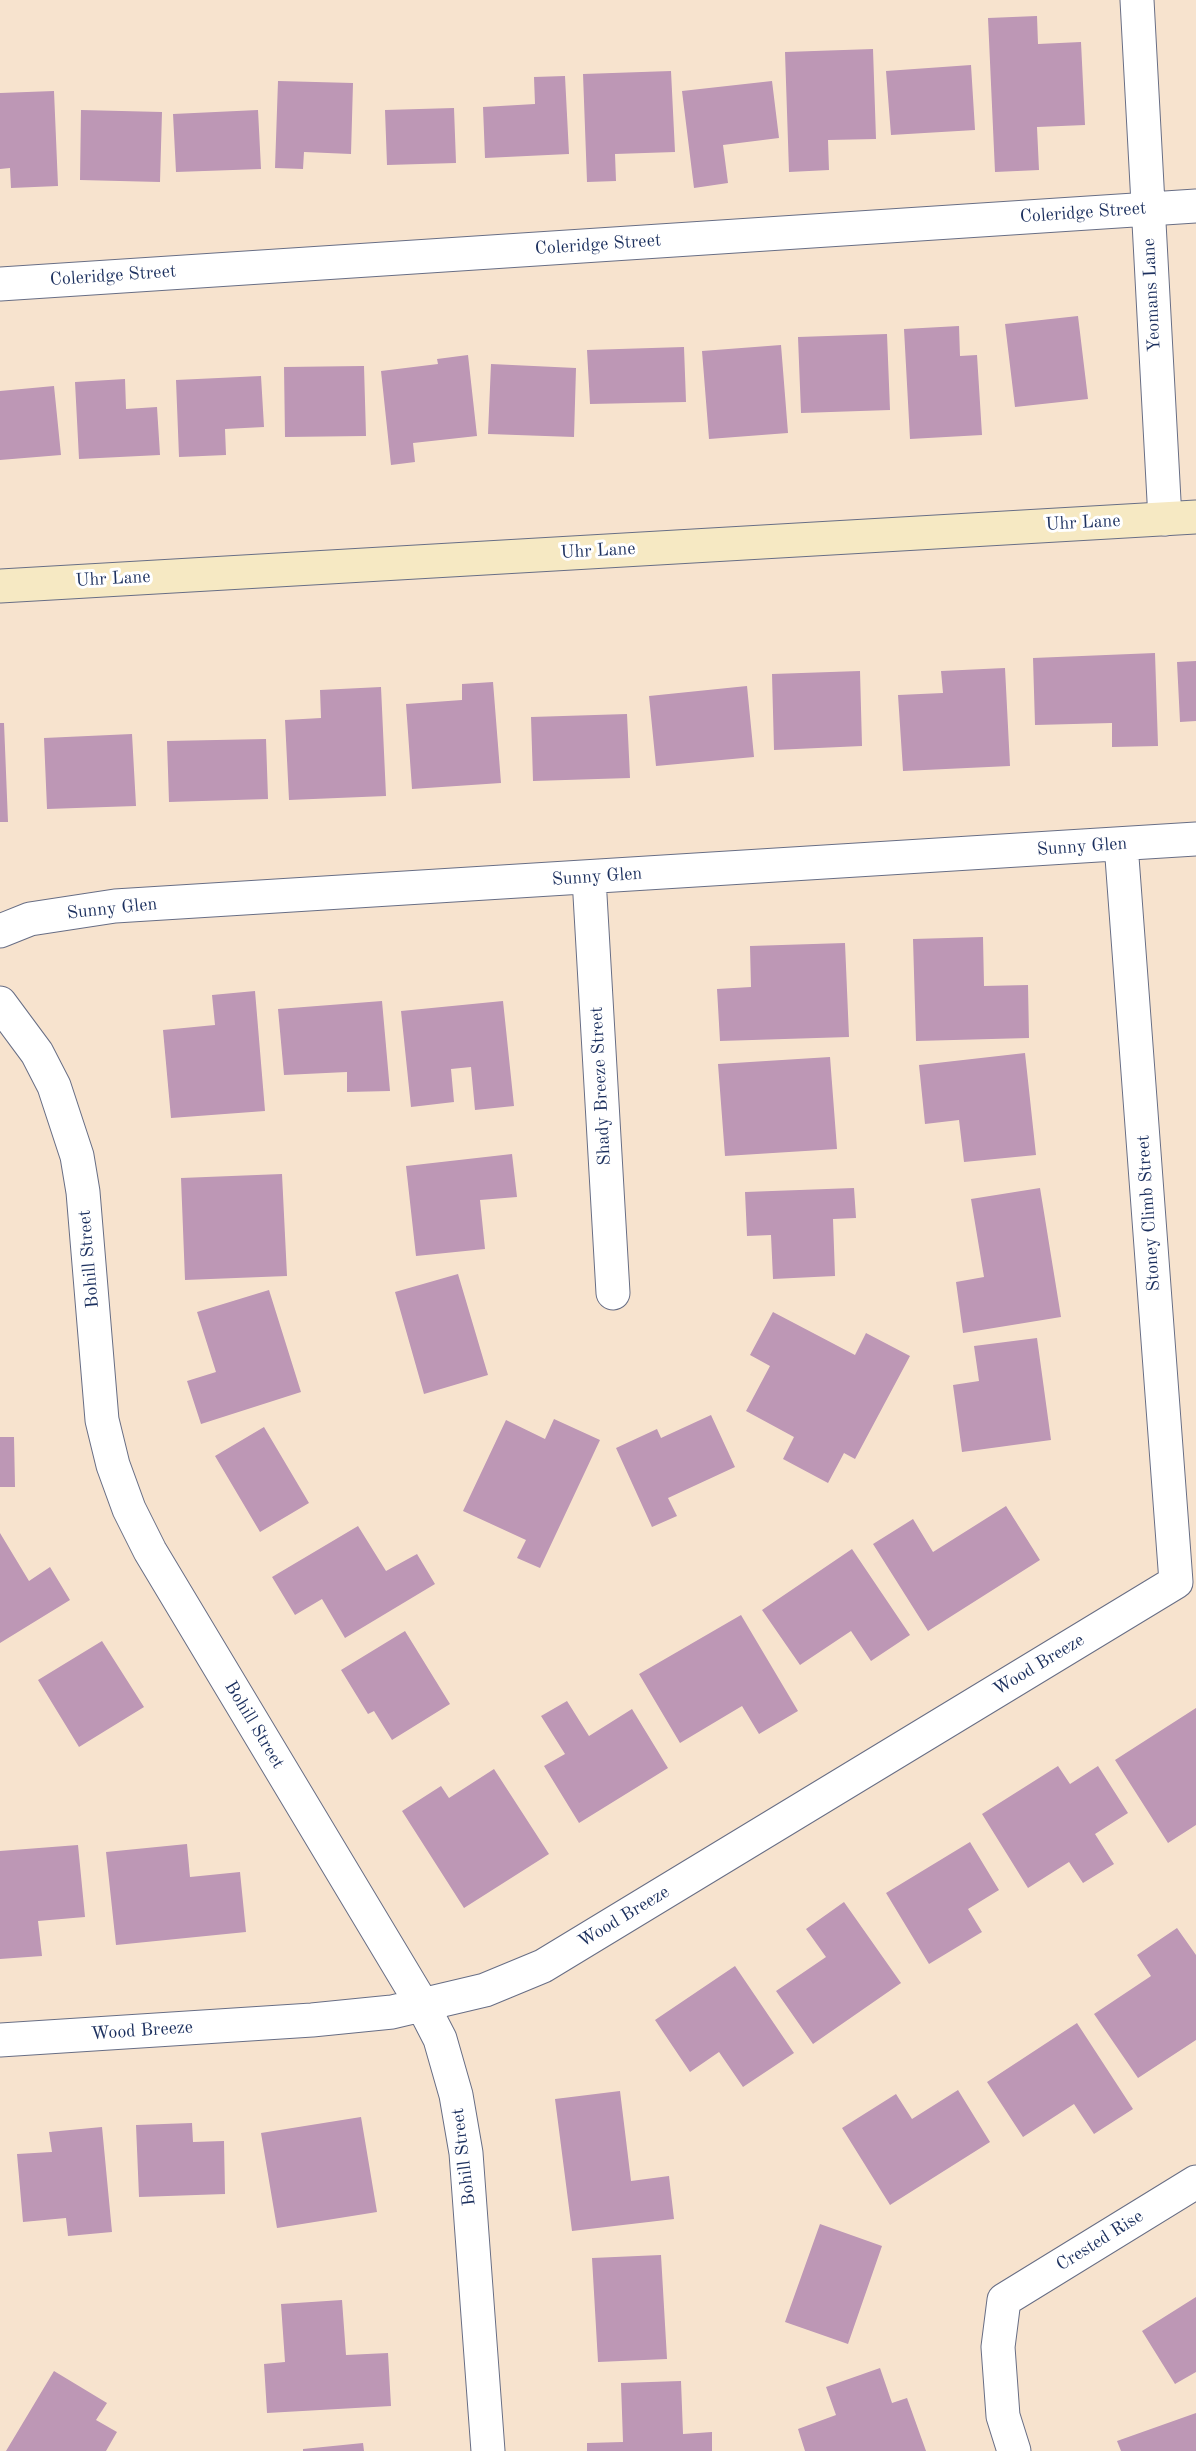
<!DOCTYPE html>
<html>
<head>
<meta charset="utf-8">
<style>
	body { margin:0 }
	canvas { display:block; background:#f7e3ce }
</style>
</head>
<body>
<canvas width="1196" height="2451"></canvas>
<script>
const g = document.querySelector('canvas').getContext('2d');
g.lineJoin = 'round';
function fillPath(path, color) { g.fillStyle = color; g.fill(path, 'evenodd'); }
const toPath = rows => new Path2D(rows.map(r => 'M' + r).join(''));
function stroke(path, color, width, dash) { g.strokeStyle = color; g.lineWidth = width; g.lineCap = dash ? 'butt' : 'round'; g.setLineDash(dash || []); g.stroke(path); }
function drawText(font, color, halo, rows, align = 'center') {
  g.font = font + ' "Old Standard TT",serif'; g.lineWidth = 6; g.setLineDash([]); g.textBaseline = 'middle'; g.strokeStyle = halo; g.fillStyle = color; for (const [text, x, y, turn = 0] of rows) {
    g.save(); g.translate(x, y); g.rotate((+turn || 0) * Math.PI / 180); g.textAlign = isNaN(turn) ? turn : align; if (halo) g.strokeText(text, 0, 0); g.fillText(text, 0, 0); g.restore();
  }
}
fillPath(toPath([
	[1037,16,1038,44,1081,42,1085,125,1037,127,1039,170,995,172,988,18],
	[873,49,876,139,828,140,829,170,789,172,785,52],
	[971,65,975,130,891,135,886,71],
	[671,71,675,152,615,154,616,181,587,182,583,74],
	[565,76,569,154,485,158,483,107,535,104,534,77],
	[278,81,353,83,351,154,304,152,303,169,275,168],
	[772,81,779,138,723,145,728,183,694,188,682,91],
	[54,91,58,186,11,188,10,168,0,169,0,93],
	[454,108,456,163,387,165,385,110],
	[81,110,162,112,160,182,80,180],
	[258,110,261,169,176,172,173,114],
	[1078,316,1088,399,1015,407,1005,324],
	[959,326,960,356,977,355,982,435,910,439,904,329],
	[887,334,890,410,801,413,798,337],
	[781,345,788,433,709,439,702,351],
	[684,347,686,402,590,404,587,350],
	[468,355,477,436,413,443,415,462,391,465,381,371,438,364,437,359],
	[491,364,576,368,574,437,488,434],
	[364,366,366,436,285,437,284,367],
	[261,376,264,427,225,429,226,455,179,457,176,380],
	[125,379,126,409,157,407,160,455,79,459,75,382],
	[54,386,61,455,0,460,0,391],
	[1155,653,1158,746,1112,747,1112,723,1035,725,1033,658],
	[1196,661,1196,721,1180,722,1177,662],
	[1005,668,1010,766,903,771,898,695,943,693,941,671],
	[860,671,862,746,774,750,772,674],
	[493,682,501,783,412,789,406,704,462,700,462,684],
	[747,686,754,757,656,766,649,696],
	[381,687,386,796,289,800,285,720,321,718,320,690],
	[627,714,630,778,533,781,531,717],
	[0,723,4,723,8,822,0,822],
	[132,734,136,806,47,809,44,738],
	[266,739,268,799,169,802,167,741],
	[983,937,984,986,1028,985,1029,1038,916,1041,913,939],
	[845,943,849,1037,720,1041,717,989,751,987,750,946],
	[255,991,265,1111,171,1118,163,1030,215,1025,212,995],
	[382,1001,390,1091,347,1092,347,1072,284,1075,278,1009],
	[503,1001,514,1106,475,1110,471,1067,451,1069,454,1102,411,1107,401,1011],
	[1025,1053,1036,1155,964,1162,959,1120,925,1124,919,1065],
	[830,1057,837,1149,725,1156,718,1064],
	[512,1154,517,1197,480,1200,485,1249,416,1256,406,1166],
	[282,1174,287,1276,185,1280,181,1178],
	[854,1188,856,1218,833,1219,835,1276,773,1279,771,1235,747,1236,745,1192],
	[1040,1188,1061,1317,963,1333,956,1282,984,1277,971,1199],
	[458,1274,488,1375,424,1394,395,1292],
	[269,1290,301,1392,201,1424,187,1381,216,1372,197,1312],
	[773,1312,855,1355,866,1333,910,1356,855,1459,844,1453,828,1483,783,1459,794,1437,746,1411,770,1366,750,1355],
	[1037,1338,1051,1440,962,1452,953,1385,979,1381,974,1346],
	[711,1415,735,1467,668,1498,677,1516,652,1527,616,1448,657,1429,661,1438],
	[554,1419,600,1440,540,1568,517,1558,526,1540,463,1511,506,1420,545,1439],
	[264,1427,309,1503,260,1532,215,1456],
	[0,1437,14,1437,15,1487,0,1487],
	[1006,1506,1040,1560,928,1631,873,1544,913,1519,933,1552],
	[358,1526,386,1571,417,1554,435,1584,345,1638,322,1599,295,1615,272,1577],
	[0,1533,29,1581,50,1567,70,1600,0,1643],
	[852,1549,910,1635,871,1661,851,1631,800,1665,762,1610],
	[741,1615,798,1711,759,1734,742,1706,680,1743,639,1674],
	[405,1631,450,1704,392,1740,374,1711,368,1714,341,1670],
	[102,1641,144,1707,79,1747,38,1680],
	[567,1701,589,1736,632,1709,668,1768,579,1823,544,1766,565,1754,541,1716],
	[1196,1708,1196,1825,1168,1843,1115,1760],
	[1058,1766,1070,1784,1098,1766,1128,1813,1095,1834,1114,1864,1083,1883,1069,1862,1028,1888,982,1814],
	[494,1769,549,1854,464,1908,402,1811,441,1786,449,1798],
	[970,1842,999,1890,968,1909,982,1932,929,1964,886,1893],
	[187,1844,190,1877,240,1872,246,1932,116,1945,106,1852],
	[78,1845,85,1917,38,1921,42,1956,0,1959,0,1851],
	[844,1902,901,1983,813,2044,776,1991,826,1957,806,1929],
	[1177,1928,1196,1955,1196,2040,1138,2078,1094,2014,1151,1976,1137,1955],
	[735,1966,794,2053,743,2087,719,2052,690,2072,655,2020],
	[1077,2023,1133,2109,1094,2134,1074,2104,1023,2137,987,2082],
	[958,2090,990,2142,890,2205,842,2128,896,2094,912,2119],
	[620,2091,631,2181,669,2176,674,2219,572,2231,555,2099],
	[361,2117,377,2212,277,2228,261,2133],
	[192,2123,193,2142,224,2141,225,2194,139,2197,136,2125],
	[102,2127,112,2232,68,2236,66,2218,23,2222,17,2154,52,2152,49,2132],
	[820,2224,882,2246,848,2344,785,2322],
	[661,2255,667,2359,598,2362,592,2258],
	[1196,2297,1196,2372,1175,2384,1142,2331],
	[342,2300,346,2355,388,2353,391,2406,267,2413,264,2364,285,2362,281,2304],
	[880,2368,892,2403,907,2398,926,2451,805,2451,798,2429,836,2415,826,2387],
	[54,2371,107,2403,96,2420,117,2432,106,2451,6,2451],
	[681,2381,683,2434,712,2432,712,2451,587,2451,587,2443,623,2442,621,2383],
	[1196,2413,1196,2451,1121,2451,1117,2441],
	[363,2443,364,2451,303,2451,303,2449]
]), '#bd97b5');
const street = toPath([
	[1137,0,1165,519],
	[0,284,1196,206],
	[589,878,613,1293],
	[0,931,30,919,115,906,1196,839],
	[0,1003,37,1053,54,1086,77,1156,83,1192,102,1420,113,1465,129,1509,150,1551,423,2006,440,2039,456,2095,466,2153,488,2451],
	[0,2040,312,2020,392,2012,485,1990,543,1966,1176,1582,1121,844],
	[1014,2451,1003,2416,998,2347,1004,2300,1196,2182]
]);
const secondary = toPath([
	[0,586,1196,517]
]);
stroke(street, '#686e85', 35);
stroke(secondary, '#686e85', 35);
stroke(street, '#fff', 33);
stroke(secondary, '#f6e9c3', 33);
drawText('18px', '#1b2f5e', '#fff', [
	["Coleridge Street",1083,213,-4],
	["Coleridge Street",598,245,-4],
	["Coleridge Street",113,276,-4],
	["Yeomans Lane",1152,295,-93],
	["Uhr Lane",1083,523,-3],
	["Uhr Lane",598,551,-3],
	["Uhr Lane",113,579,-3],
	["Sunny Glen",1082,847,-4],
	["Sunny Glen",597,877,-4],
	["Sunny Glen",112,909,-6],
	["Shady Breeze Street",601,1086,-93],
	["Stoney Climb Street",1149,1213,-94],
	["Bohill Street",89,1259,-95],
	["Wood Breeze",1039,1665,-31],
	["Bohill Street",254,1725,59],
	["Wood Breeze",624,1917,-31],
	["Wood Breeze",142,2031,-4],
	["Bohill Street",464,2157,-97],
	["Crested Rise",1100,2241,-32]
]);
</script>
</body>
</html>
